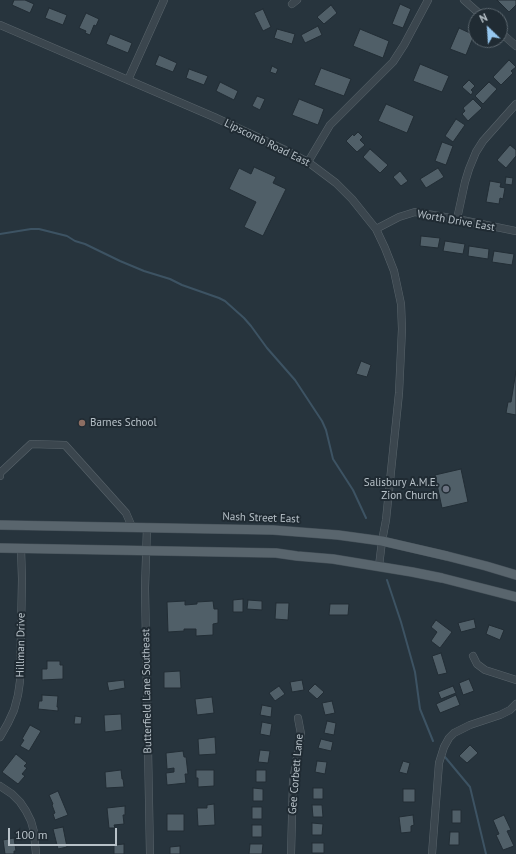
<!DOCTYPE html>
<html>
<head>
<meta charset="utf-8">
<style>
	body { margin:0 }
	#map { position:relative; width:516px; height:854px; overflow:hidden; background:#27343d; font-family:"PT Sans",sans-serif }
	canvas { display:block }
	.north { position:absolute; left:468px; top:8px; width:40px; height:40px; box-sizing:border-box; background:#202b33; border:1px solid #5c676f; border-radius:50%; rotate:335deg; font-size:11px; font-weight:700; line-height:16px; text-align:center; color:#b7c1c8 }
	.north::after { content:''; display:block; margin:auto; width:14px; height:18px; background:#96c7ef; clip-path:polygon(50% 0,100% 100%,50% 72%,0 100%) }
	.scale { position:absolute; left:8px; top:828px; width:109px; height:18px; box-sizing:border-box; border:2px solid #b7c1c8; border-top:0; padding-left:5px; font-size:12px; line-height:14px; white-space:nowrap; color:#b7c1c8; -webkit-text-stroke:3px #202b33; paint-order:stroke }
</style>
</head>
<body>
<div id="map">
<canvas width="516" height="854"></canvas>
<div class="north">N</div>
<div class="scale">100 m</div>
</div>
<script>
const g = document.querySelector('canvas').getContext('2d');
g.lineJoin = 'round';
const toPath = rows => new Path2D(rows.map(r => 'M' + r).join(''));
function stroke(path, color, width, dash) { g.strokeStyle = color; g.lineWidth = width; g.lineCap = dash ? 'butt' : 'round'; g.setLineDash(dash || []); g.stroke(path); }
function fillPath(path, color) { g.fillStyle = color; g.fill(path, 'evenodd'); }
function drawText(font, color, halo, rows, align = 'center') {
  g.font = font + ' "PT Sans",sans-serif'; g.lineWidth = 4; g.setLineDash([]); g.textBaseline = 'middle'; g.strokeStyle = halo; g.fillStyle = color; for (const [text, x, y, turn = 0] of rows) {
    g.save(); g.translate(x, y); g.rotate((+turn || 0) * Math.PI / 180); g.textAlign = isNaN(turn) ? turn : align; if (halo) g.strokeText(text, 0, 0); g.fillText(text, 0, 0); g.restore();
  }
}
stroke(toPath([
	[0,234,31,229,39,229,67,236,75,241,85,244,120,261,144,271,170,279,182,285,219,298,225,301,244,318,251,326,267,348,295,380,322,421,326,430,333,459,353,490,366,518],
	[387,580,401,622,415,672,420,709,433,741],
	[445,757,470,787,486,854]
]), '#3d5363', 2);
const building = toPath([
	[14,0,25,0,34,4,30,13,12,5,14,0],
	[497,0,516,0,516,5,509,12,497,0],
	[400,4,411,9,403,28,392,24,400,4],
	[331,5,337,13,324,24,317,17,331,5],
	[49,8,67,15,63,25,45,18,49,8],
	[263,9,271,27,263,31,254,13,263,9],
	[86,13,99,19,96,26,94,25,90,35,85,33,86,31,79,28,86,13],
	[318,26,322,35,305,43,301,35,318,26],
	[459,28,474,35,466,55,450,49,459,28],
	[277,29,295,34,292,44,274,38,277,29],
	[360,29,389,41,383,58,353,46,360,29],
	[110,34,132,43,128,53,106,44,110,34],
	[159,55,177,63,173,72,155,65,159,55],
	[509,60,516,67,511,71,513,73,501,85,493,77,509,60],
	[420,64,449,76,442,92,413,81,420,64],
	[272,66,278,69,276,74,270,72,272,66],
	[321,68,351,79,344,96,314,85,321,68],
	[189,69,208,76,204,85,186,78,189,69],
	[469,80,475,86,471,90,473,92,471,95,462,87,469,80],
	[220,82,238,91,234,100,216,91,220,82],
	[489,82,497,89,483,104,475,96,489,82],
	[257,96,265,99,260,110,252,106,257,96],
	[299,99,324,109,318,125,292,115,299,99],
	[473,99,482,108,468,121,462,114,465,111,463,108,473,99],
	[386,104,414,116,407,133,378,121,386,104],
	[456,119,465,125,453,142,445,136,456,119],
	[358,132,363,137,360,140,365,145,357,152,346,141,353,134,354,136,358,132],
	[442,142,453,146,446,165,435,161,442,142],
	[510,145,516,150,516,156,506,168,497,160,510,145],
	[370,149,388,165,380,173,363,157,370,149],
	[254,167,276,177,273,183,286,189,263,236,244,227,256,202,229,189,239,168,251,174,254,167],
	[438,168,444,177,426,188,420,179,438,168],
	[400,171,408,181,401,186,393,177,400,171],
	[506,177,513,178,512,185,505,184,506,177],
	[490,181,501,183,500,187,505,188,503,199,500,198,499,204,486,202,490,181],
	[421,236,440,238,438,248,420,246,421,236],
	[445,241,465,244,463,254,443,251,445,241],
	[469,246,489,249,488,259,468,256,469,246],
	[494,251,514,254,512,265,492,262,494,251],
	[361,361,371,365,367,377,356,374,361,361],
	[516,371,516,415,506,413,508,402,511,402,516,371],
	[461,469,468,502,442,508,435,475,461,469],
	[243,599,243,612,233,612,233,600,243,599],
	[248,600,262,601,262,610,247,609,248,600],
	[185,601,185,605,197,604,197,602,213,601,214,609,218,609,218,623,213,624,213,635,196,636,196,629,184,629,184,631,168,632,167,602,185,601],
	[276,603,289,603,288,620,275,619,276,603],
	[330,604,349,604,348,615,329,615,330,604],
	[474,619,476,628,461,632,458,623,474,619],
	[436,620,452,632,440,648,431,641,437,632,431,627,436,620],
	[489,625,504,630,500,640,486,634,489,625],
	[441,653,447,673,438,675,432,656,441,653],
	[47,661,60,661,60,665,63,665,63,679,42,680,42,669,47,669,47,661],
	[180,671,181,688,164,688,164,672,180,671],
	[469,679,474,691,463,695,459,683,469,679],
	[124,680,125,688,109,691,107,682,124,680],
	[302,680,304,690,292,692,290,682,302,680],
	[315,684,324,692,317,699,308,691,315,684],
	[279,686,285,694,275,701,269,693,279,686],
	[453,686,456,693,441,699,438,692,453,686],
	[42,695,58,696,57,707,58,707,58,711,38,709,39,701,42,701,42,695],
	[456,695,460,705,440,713,436,704,456,695],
	[212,697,214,713,197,715,195,699,212,697],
	[332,701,335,713,325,715,322,703,332,701],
	[262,705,272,707,271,717,260,715,262,705],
	[121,714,122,730,105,732,104,715,121,714],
	[75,716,82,717,81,724,74,724,75,716],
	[327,721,336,723,334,735,324,733,327,721],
	[262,722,272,724,270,736,260,734,262,722],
	[30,725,41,731,29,751,20,746,24,740,22,739,30,725],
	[215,737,216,754,199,755,198,739,215,737],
	[321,739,333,742,331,751,318,748,321,739],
	[470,745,478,753,467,763,459,756,470,745],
	[260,750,270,751,268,763,258,762,260,750],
	[183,751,184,757,186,757,188,774,185,774,186,783,167,785,166,773,174,772,174,768,167,769,166,753,183,751],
	[16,754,27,763,24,766,27,768,22,774,25,776,18,784,2,772,16,754],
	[317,761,327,762,325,774,315,772,317,761],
	[403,761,410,763,407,774,399,772,403,761],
	[121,770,122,779,123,779,124,787,106,788,105,772,121,770],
	[196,770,214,770,214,786,198,787,198,778,196,778,196,770],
	[256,770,266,770,266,782,256,782,256,770],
	[253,788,263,789,263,801,253,801,253,788],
	[313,788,323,788,323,799,313,799,313,788],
	[403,789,415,789,415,802,403,802,403,789],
	[58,791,68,815,55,820,53,814,55,813,52,805,53,804,49,795,58,791],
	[214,804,215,825,198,826,197,808,207,808,207,805,214,804],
	[312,805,322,805,323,817,313,817,312,805],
	[125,806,125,815,123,815,124,824,114,825,115,828,109,828,107,808,125,806],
	[252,807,262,807,262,819,252,819,252,807],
	[452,810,461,810,461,823,452,823,452,810],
	[167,814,184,814,184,831,167,831,167,814],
	[413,815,414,825,411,826,411,832,401,833,399,817,413,815],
	[504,815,511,830,507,831,514,846,503,850,496,835,499,834,493,820,504,815],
	[312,823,323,824,322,835,312,835,312,823],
	[252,825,262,825,262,837,252,837,252,825],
	[63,827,67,847,58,849,53,829,63,827],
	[450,832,459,832,459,845,449,845,450,832],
	[14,838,16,851,14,851,14,854,5,854,3,840,14,838],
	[312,843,324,843,324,853,312,853,312,843],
	[124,844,124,854,114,854,114,845,124,844],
	[250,844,263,844,262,854,249,854,250,844],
	[180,846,180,854,170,854,170,847,180,846]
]);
fillPath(building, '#505f68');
stroke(building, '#222d35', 1);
const minor = toPath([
	[464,0,482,16],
	[292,4,297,0],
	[0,25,214,117,285,150,308,162,336,183,352,199,376,229,385,248,394,271,401,304,402,329,399,393,386,520,382,541,379,566],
	[500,32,516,46],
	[128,80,164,0],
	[308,162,330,125,393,62,404,45,428,0],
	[457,219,465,182,469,169,476,152,483,141,516,104],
	[376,229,399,217,415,212,457,219,516,231],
	[0,476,0,473,31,444,65,445,126,513,132,527],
	[147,527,145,588,150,854],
	[473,656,477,664,485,670,516,680],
	[0,737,8,723,14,710,18,695,20,681,22,579,21,549],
	[0,786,12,794,20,802,26,811,31,821,34,832,36,854],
	[291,854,293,781,301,734,298,718],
	[432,854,439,763,444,747,449,738,454,733,470,725,500,715,510,710,516,704]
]);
const major = toPath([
	[0,525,273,530,338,535,382,541,447,556,486,566,516,575],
	[0,548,276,553,297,556,333,559,412,572,442,578,516,597]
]);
stroke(minor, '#59646b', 8);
stroke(major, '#444f57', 10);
stroke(minor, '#3b464e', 7);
stroke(major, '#59656d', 9);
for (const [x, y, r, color] of [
	[82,423,4,"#8d6e63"],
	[446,489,4,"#6b7280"]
]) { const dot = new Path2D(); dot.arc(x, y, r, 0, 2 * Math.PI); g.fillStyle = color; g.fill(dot); stroke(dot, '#202b33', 1.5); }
drawText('11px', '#b7c1c8', '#202b33', [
	["Lipscomb Road East",267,143,26],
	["Worth Drive East",456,221,10],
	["Nash Street East",261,518,2],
	["Hillman Drive",21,645,-89],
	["Butterfield Lane Southeast",147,691,-91],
	["Gee Corbett Lane",296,774,-85]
]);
drawText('11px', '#b7c1c8', '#202b33', [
	["Barnes School",90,423],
	["Salisbury A.M.E.",438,483,"right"],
	["Zion Church",438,496,"right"]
], 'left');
</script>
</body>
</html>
